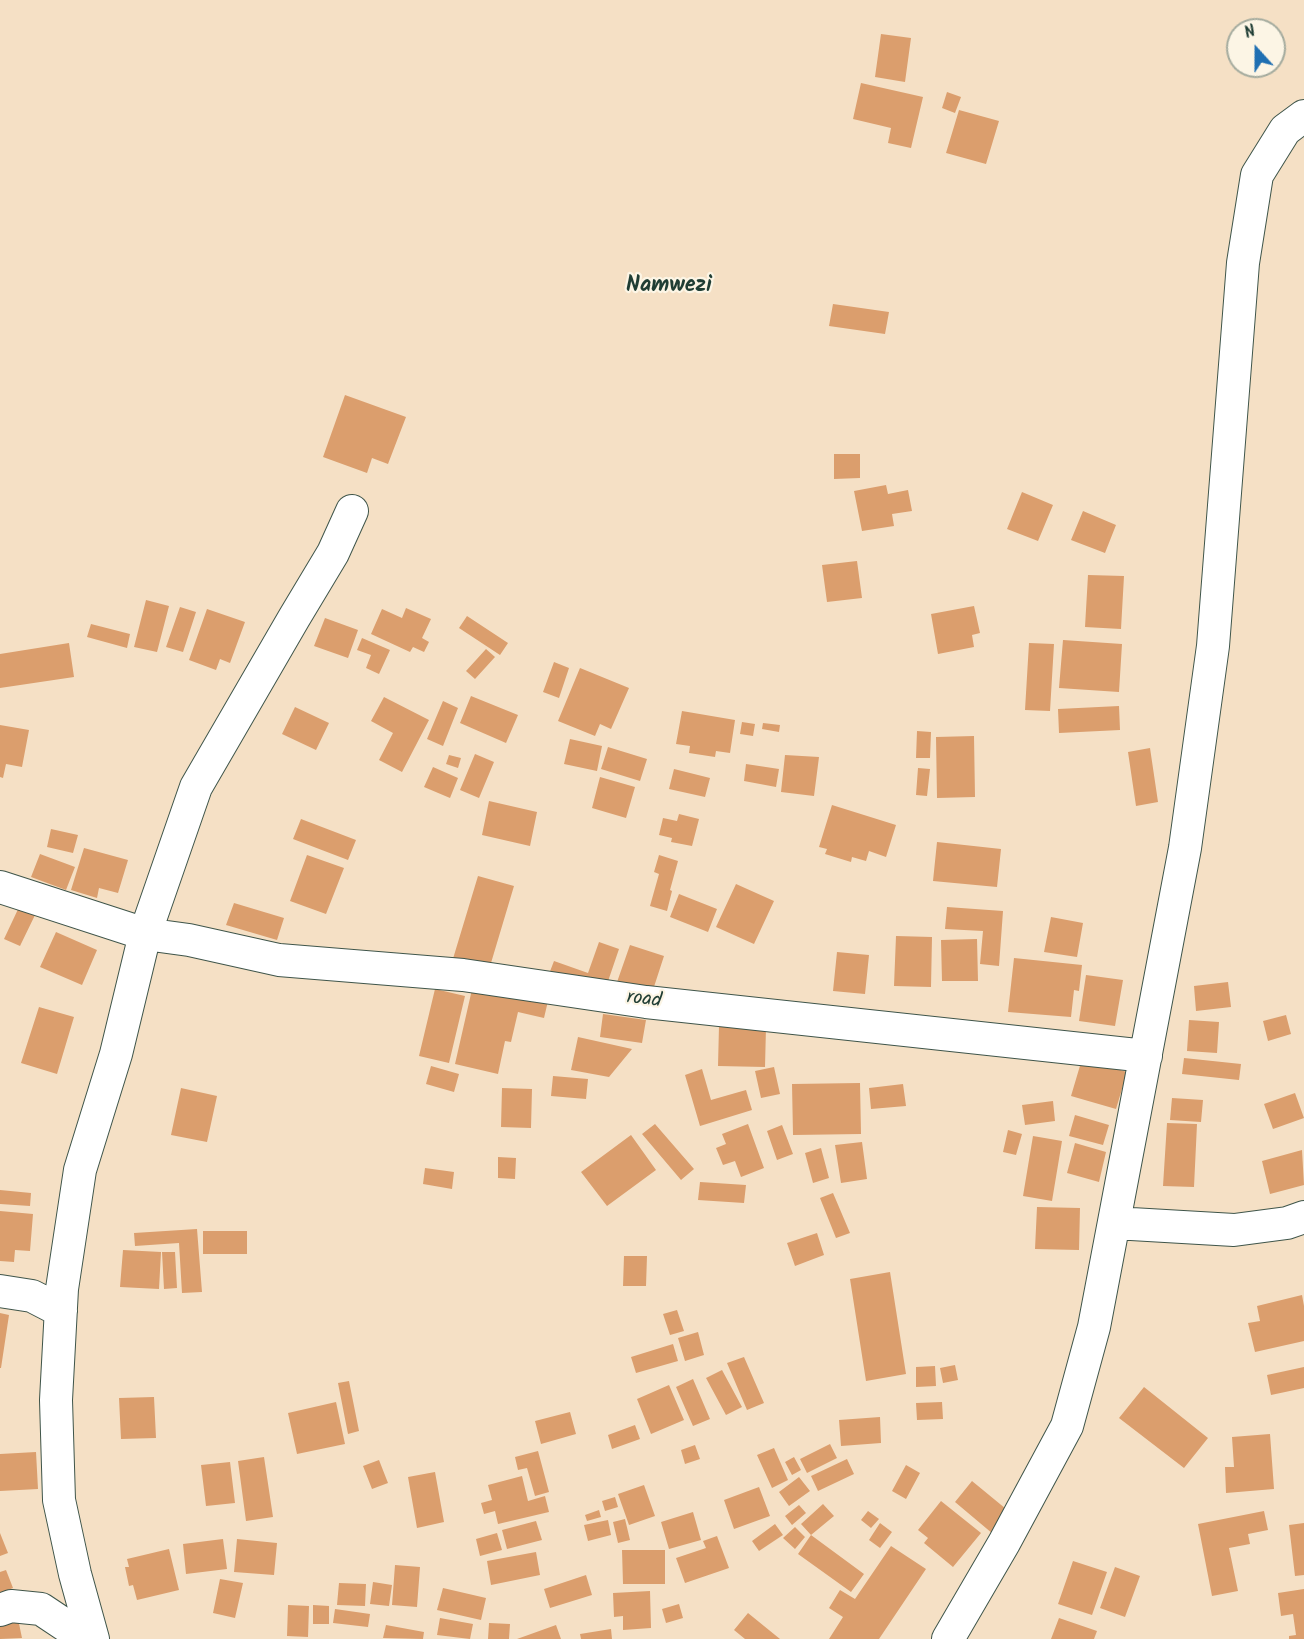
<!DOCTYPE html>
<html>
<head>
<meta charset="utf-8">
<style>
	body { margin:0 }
	#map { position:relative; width:1304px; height:1639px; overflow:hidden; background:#f5e0c5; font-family:Kalam,sans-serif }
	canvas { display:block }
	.north { position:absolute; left:1226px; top:18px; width:60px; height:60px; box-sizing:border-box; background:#fcf5e5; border:2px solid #a4ab9e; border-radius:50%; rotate:339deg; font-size:16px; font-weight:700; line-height:24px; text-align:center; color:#1f3d34 }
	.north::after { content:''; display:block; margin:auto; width:21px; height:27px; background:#1f6fb2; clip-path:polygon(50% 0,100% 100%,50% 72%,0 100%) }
</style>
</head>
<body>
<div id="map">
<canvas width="1304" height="1639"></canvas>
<div class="north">N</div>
</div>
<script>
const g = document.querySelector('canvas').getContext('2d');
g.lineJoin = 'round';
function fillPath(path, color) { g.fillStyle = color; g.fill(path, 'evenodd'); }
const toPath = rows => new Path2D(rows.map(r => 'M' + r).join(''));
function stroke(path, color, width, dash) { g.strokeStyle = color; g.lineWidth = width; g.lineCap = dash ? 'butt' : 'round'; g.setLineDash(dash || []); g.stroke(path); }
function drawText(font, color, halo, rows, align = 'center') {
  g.font = font + ' Kalam,sans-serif'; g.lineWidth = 4.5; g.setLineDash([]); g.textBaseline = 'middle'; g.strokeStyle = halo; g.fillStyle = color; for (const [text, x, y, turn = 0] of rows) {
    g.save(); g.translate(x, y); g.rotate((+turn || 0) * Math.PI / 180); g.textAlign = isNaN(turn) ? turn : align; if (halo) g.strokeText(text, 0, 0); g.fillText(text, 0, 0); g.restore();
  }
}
fillPath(toPath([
	[881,34,911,38,905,82,875,77],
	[861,83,923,97,911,148,888,143,891,128,853,119],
	[947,92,961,97,955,113,942,108],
	[959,110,999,121,986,164,946,153],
	[833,304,889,312,885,334,829,326],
	[345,395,406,417,388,464,372,458,367,473,323,457],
	[834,454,860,454,860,478,834,479],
	[886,485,888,494,908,490,912,511,892,514,894,526,862,531,854,491],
	[1022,492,1053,505,1038,541,1007,529],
	[1083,511,1116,525,1105,553,1071,540],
	[857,561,862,598,827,602,822,565],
	[1088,575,1124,576,1121,629,1085,627],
	[146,600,169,606,157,652,134,647],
	[974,606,980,633,972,635,974,647,938,654,931,614],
	[180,607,196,612,183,652,166,647],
	[406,608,431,619,422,638,429,642,424,652,413,647,410,652,371,634,382,609,402,618],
	[207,609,245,622,230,663,220,659,216,670,189,660],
	[467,616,508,643,500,655,459,628],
	[325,618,358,630,348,658,314,646],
	[91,624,130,634,127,648,87,637],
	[362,638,390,650,379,674,366,668,371,655,357,650],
	[1063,640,1122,644,1119,692,1059,688],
	[69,643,74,677,0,688,0,654],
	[1029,643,1054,644,1050,711,1025,710],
	[486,649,495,657,475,679,466,671],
	[554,662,569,668,559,698,543,692],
	[580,668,629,688,611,729,600,724,595,736,558,721],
	[471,696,518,715,506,743,460,723],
	[384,697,429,720,402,772,379,760,393,733,371,721],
	[443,701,458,708,443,746,427,739],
	[1119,706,1120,730,1059,733,1058,709],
	[295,707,329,723,316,750,282,734],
	[682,711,735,720,730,753,716,751,715,757,689,753,690,746,676,744],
	[742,722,755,724,753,736,740,734],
	[763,723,780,725,779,732,762,729],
	[0,725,29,730,22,767,6,764,3,778,0,777],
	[917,731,931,732,930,758,916,758],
	[974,736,975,797,937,798,936,737],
	[570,739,602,746,597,771,564,764],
	[608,747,647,759,640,781,601,769],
	[1150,748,1158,802,1136,806,1128,752],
	[475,754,494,762,479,798,460,790],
	[449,755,461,758,458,768,446,764],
	[785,755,819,757,814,796,781,792],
	[746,764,779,769,776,787,744,781],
	[433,767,458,778,450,798,424,787],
	[918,768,930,769,927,796,916,795],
	[674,769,710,778,705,797,669,789],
	[600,777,635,787,626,818,592,808],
	[489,801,537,812,530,846,482,835],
	[832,805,896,825,886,857,869,851,866,861,852,857,851,862,825,854,827,849,819,847],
	[679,814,699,819,692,846,671,842,672,838,659,835,663,818,677,821],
	[301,819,356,840,348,860,293,839],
	[51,829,78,835,73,853,47,847],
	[937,842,1001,849,997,887,933,881],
	[84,848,128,860,118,893,99,888,97,898,71,890],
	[40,854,75,867,66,890,31,877],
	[307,855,344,868,326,914,290,901],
	[659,855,678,861,670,890,672,891,667,911,650,906,659,874,654,872],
	[478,876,514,886,488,973,452,962],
	[736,884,774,901,754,944,716,927],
	[679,894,717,909,708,932,670,917],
	[234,903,284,918,277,940,226,925],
	[20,905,36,913,20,946,4,939],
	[947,907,1003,911,999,966,980,964,983,931,945,929],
	[1051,917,1083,923,1077,957,1044,952],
	[56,932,97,950,82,985,40,967],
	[896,936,932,937,931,987,894,986],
	[977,939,978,981,942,981,941,940],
	[599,942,619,949,604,993,549,974,554,961,588,973],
	[630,945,664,956,651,996,616,985],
	[837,952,869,955,865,994,833,991],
	[1014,958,1082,965,1079,991,1074,990,1071,1017,1008,1012],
	[1086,975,1123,980,1115,1026,1079,1021],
	[1228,982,1231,1007,1196,1011,1194,986],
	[473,985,548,1001,544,1018,518,1012,511,1042,505,1041,498,1074,455,1064],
	[435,989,465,996,449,1063,419,1056],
	[39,1007,74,1017,57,1074,21,1063],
	[603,1014,646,1020,642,1043,600,1037],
	[1286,1015,1291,1034,1268,1041,1263,1021],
	[1189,1020,1219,1022,1217,1053,1187,1051],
	[719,1026,766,1027,765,1067,718,1066],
	[578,1037,632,1049,609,1077,571,1070],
	[1184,1058,1241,1064,1239,1080,1182,1074],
	[1082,1059,1127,1072,1116,1109,1071,1096],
	[431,1066,459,1074,454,1092,426,1084],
	[774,1067,780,1094,761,1098,755,1071],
	[702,1069,711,1100,746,1090,752,1110,700,1126,685,1075],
	[553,1076,588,1079,586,1099,551,1096],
	[860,1083,861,1134,793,1135,792,1084],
	[903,1084,906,1106,871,1109,869,1088],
	[181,1088,217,1096,207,1142,171,1135],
	[502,1088,532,1089,531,1128,501,1127],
	[1295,1093,1304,1118,1273,1129,1264,1104],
	[1172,1098,1203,1100,1201,1122,1170,1120],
	[1053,1101,1055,1121,1025,1125,1022,1105],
	[1075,1115,1109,1125,1103,1145,1069,1136],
	[1167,1123,1197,1124,1194,1187,1163,1186],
	[655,1124,694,1169,681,1180,642,1134],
	[748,1124,764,1168,741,1177,735,1161,723,1165,716,1148,726,1144,722,1134],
	[782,1125,793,1154,777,1160,767,1131],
	[1008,1130,1022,1134,1016,1155,1003,1152],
	[631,1135,656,1170,607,1206,581,1172],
	[1033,1136,1062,1141,1052,1201,1023,1196],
	[862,1142,867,1179,841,1183,835,1145],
	[1075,1143,1106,1152,1099,1182,1067,1173],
	[821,1148,829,1178,813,1183,805,1153],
	[1302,1150,1304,1185,1270,1194,1262,1161],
	[498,1157,516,1158,515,1179,498,1178],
	[425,1168,454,1172,452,1189,423,1184],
	[700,1182,746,1185,744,1203,698,1200],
	[0,1190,31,1193,30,1206,0,1204],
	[833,1193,850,1233,836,1238,820,1198],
	[1037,1207,1080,1208,1079,1250,1035,1249],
	[0,1211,33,1214,30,1251,15,1250,14,1262,0,1261],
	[197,1229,202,1292,182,1293,179,1243,135,1246,134,1233],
	[203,1231,247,1231,247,1254,203,1254],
	[817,1233,824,1255,795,1266,787,1243],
	[123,1250,161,1252,159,1289,120,1287],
	[162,1252,175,1252,177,1288,164,1289],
	[624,1256,647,1256,646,1286,623,1286],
	[890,1272,906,1374,866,1381,850,1279],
	[1302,1295,1304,1306,1304,1341,1255,1352,1248,1323,1260,1321,1257,1306],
	[677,1310,684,1331,670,1335,663,1314],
	[0,1313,9,1315,1,1368,0,1368],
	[698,1332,704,1355,685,1361,678,1338],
	[673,1344,678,1361,636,1373,631,1357],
	[744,1357,764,1403,747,1410,727,1363],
	[955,1365,958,1380,943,1383,940,1368],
	[935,1366,936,1386,916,1387,916,1367],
	[1304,1367,1304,1388,1271,1395,1267,1375],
	[722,1370,742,1407,726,1415,706,1378],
	[693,1379,710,1419,693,1426,676,1387],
	[349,1381,359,1431,348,1434,338,1383],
	[669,1385,684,1420,651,1434,637,1399],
	[1144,1387,1208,1438,1184,1468,1119,1418],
	[154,1397,156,1438,121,1439,119,1398],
	[336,1402,345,1444,297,1454,288,1413],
	[942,1402,943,1419,917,1420,916,1403],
	[570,1412,576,1434,541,1444,535,1421],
	[880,1417,881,1443,841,1446,839,1420],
	[635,1425,640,1439,612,1449,608,1435],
	[1270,1434,1274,1489,1226,1493,1225,1467,1234,1467,1232,1437],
	[830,1444,837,1458,807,1473,800,1459],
	[695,1445,700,1459,685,1464,681,1450],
	[774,1448,788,1480,772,1488,757,1455],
	[538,1451,549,1492,535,1496,527,1468,518,1470,515,1457],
	[36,1452,38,1489,0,1491,0,1454],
	[264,1457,273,1517,246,1521,238,1461],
	[794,1457,801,1470,792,1475,785,1462],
	[847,1459,854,1474,818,1491,811,1476],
	[379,1460,388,1483,372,1489,363,1466],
	[230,1462,235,1503,206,1506,201,1465],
	[906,1465,920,1473,906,1499,892,1491],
	[435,1472,444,1522,417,1528,408,1477],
	[522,1476,528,1501,545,1496,549,1512,498,1524,495,1511,484,1514,481,1503,492,1500,488,1485],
	[799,1477,810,1491,789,1506,779,1492],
	[972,1481,1017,1518,999,1539,955,1502],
	[644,1485,655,1516,629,1525,618,1494],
	[759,1487,770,1516,734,1529,724,1500],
	[615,1497,618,1507,605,1511,602,1501],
	[941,1501,981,1533,953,1567,924,1543,928,1538,918,1530],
	[823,1504,834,1516,811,1535,864,1574,851,1592,798,1554,811,1535,801,1524],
	[799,1505,806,1513,792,1525,785,1516],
	[599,1510,601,1517,587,1521,585,1515],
	[868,1511,879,1519,871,1528,861,1520],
	[1264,1511,1268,1530,1248,1534,1250,1544,1229,1548,1238,1591,1212,1596,1198,1524],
	[693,1512,701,1540,669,1549,661,1522],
	[625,1519,630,1540,618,1543,613,1522],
	[608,1520,611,1535,588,1541,584,1525],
	[536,1521,542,1540,507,1549,502,1530],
	[880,1523,892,1532,880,1548,869,1540],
	[1304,1523,1304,1575,1295,1576,1289,1525],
	[775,1524,783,1535,759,1551,752,1541],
	[795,1527,805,1537,795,1549,783,1538],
	[0,1533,8,1553,0,1556],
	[497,1533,502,1550,480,1556,476,1539],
	[717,1536,729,1568,685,1583,676,1558,706,1548,703,1541],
	[223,1539,227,1569,186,1574,183,1544],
	[237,1539,277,1543,274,1575,234,1572],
	[891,1546,926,1569,879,1639,829,1639,843,1617,829,1608,840,1590,855,1599],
	[169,1549,179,1590,137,1600,133,1585,129,1586,125,1567,129,1567,127,1559],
	[622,1550,665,1550,665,1584,623,1584],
	[536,1552,540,1575,491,1585,487,1561],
	[1073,1561,1107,1572,1092,1615,1058,1604],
	[395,1565,420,1567,417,1607,392,1605],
	[1115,1567,1140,1576,1125,1617,1100,1608],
	[6,1570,13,1588,0,1593,0,1572],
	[586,1575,592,1595,550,1608,544,1589],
	[220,1579,243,1583,235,1618,213,1613],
	[373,1582,392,1585,389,1606,370,1604],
	[339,1583,366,1584,365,1606,337,1605],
	[443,1588,486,1598,481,1620,437,1610],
	[1304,1589,1304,1639,1289,1639,1289,1636,1296,1635,1293,1614,1281,1616,1278,1593],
	[650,1591,651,1628,623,1630,623,1616,614,1617,613,1593],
	[679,1604,683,1618,666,1623,662,1609],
	[288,1605,309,1606,308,1637,287,1636],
	[313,1605,329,1606,329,1624,313,1624],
	[335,1609,370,1614,368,1627,333,1623],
	[748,1613,780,1639,745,1639,734,1630],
	[17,1614,22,1638,0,1639,0,1617],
	[440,1618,473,1624,470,1639,437,1635],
	[1059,1618,1097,1631,1094,1639,1051,1639],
	[489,1623,510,1624,509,1639,488,1639],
	[386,1625,424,1632,423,1639,383,1638],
	[556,1625,561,1639,517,1639],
	[611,1629,612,1639,581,1639,580,1634]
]), '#db9e6d');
const street = toPath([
	[0,887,145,934,189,940,279,960,463,975,646,1002,1146,1056],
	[1114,1223,1234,1230,1287,1223,1304,1217],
	[0,1291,32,1296,61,1311],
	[0,1610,11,1606,41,1609,86,1639],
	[93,1639,75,1574,59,1500,56,1400,62,1289,80,1170,116,1054,145,934,196,787,294,618,333,553,352,511],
	[948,1639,1004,1543,1067,1426,1094,1327,1185,848,1213,646,1243,263,1257,175,1285,130,1304,116]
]);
stroke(street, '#3f554a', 34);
stroke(street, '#fff', 32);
drawText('20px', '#1f3d34', '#fcf5e5', [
	["road",644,1001,7]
]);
drawText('bold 22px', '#1f3d34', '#fcf5e5', [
	["Namwezi",669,287]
]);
</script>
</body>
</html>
